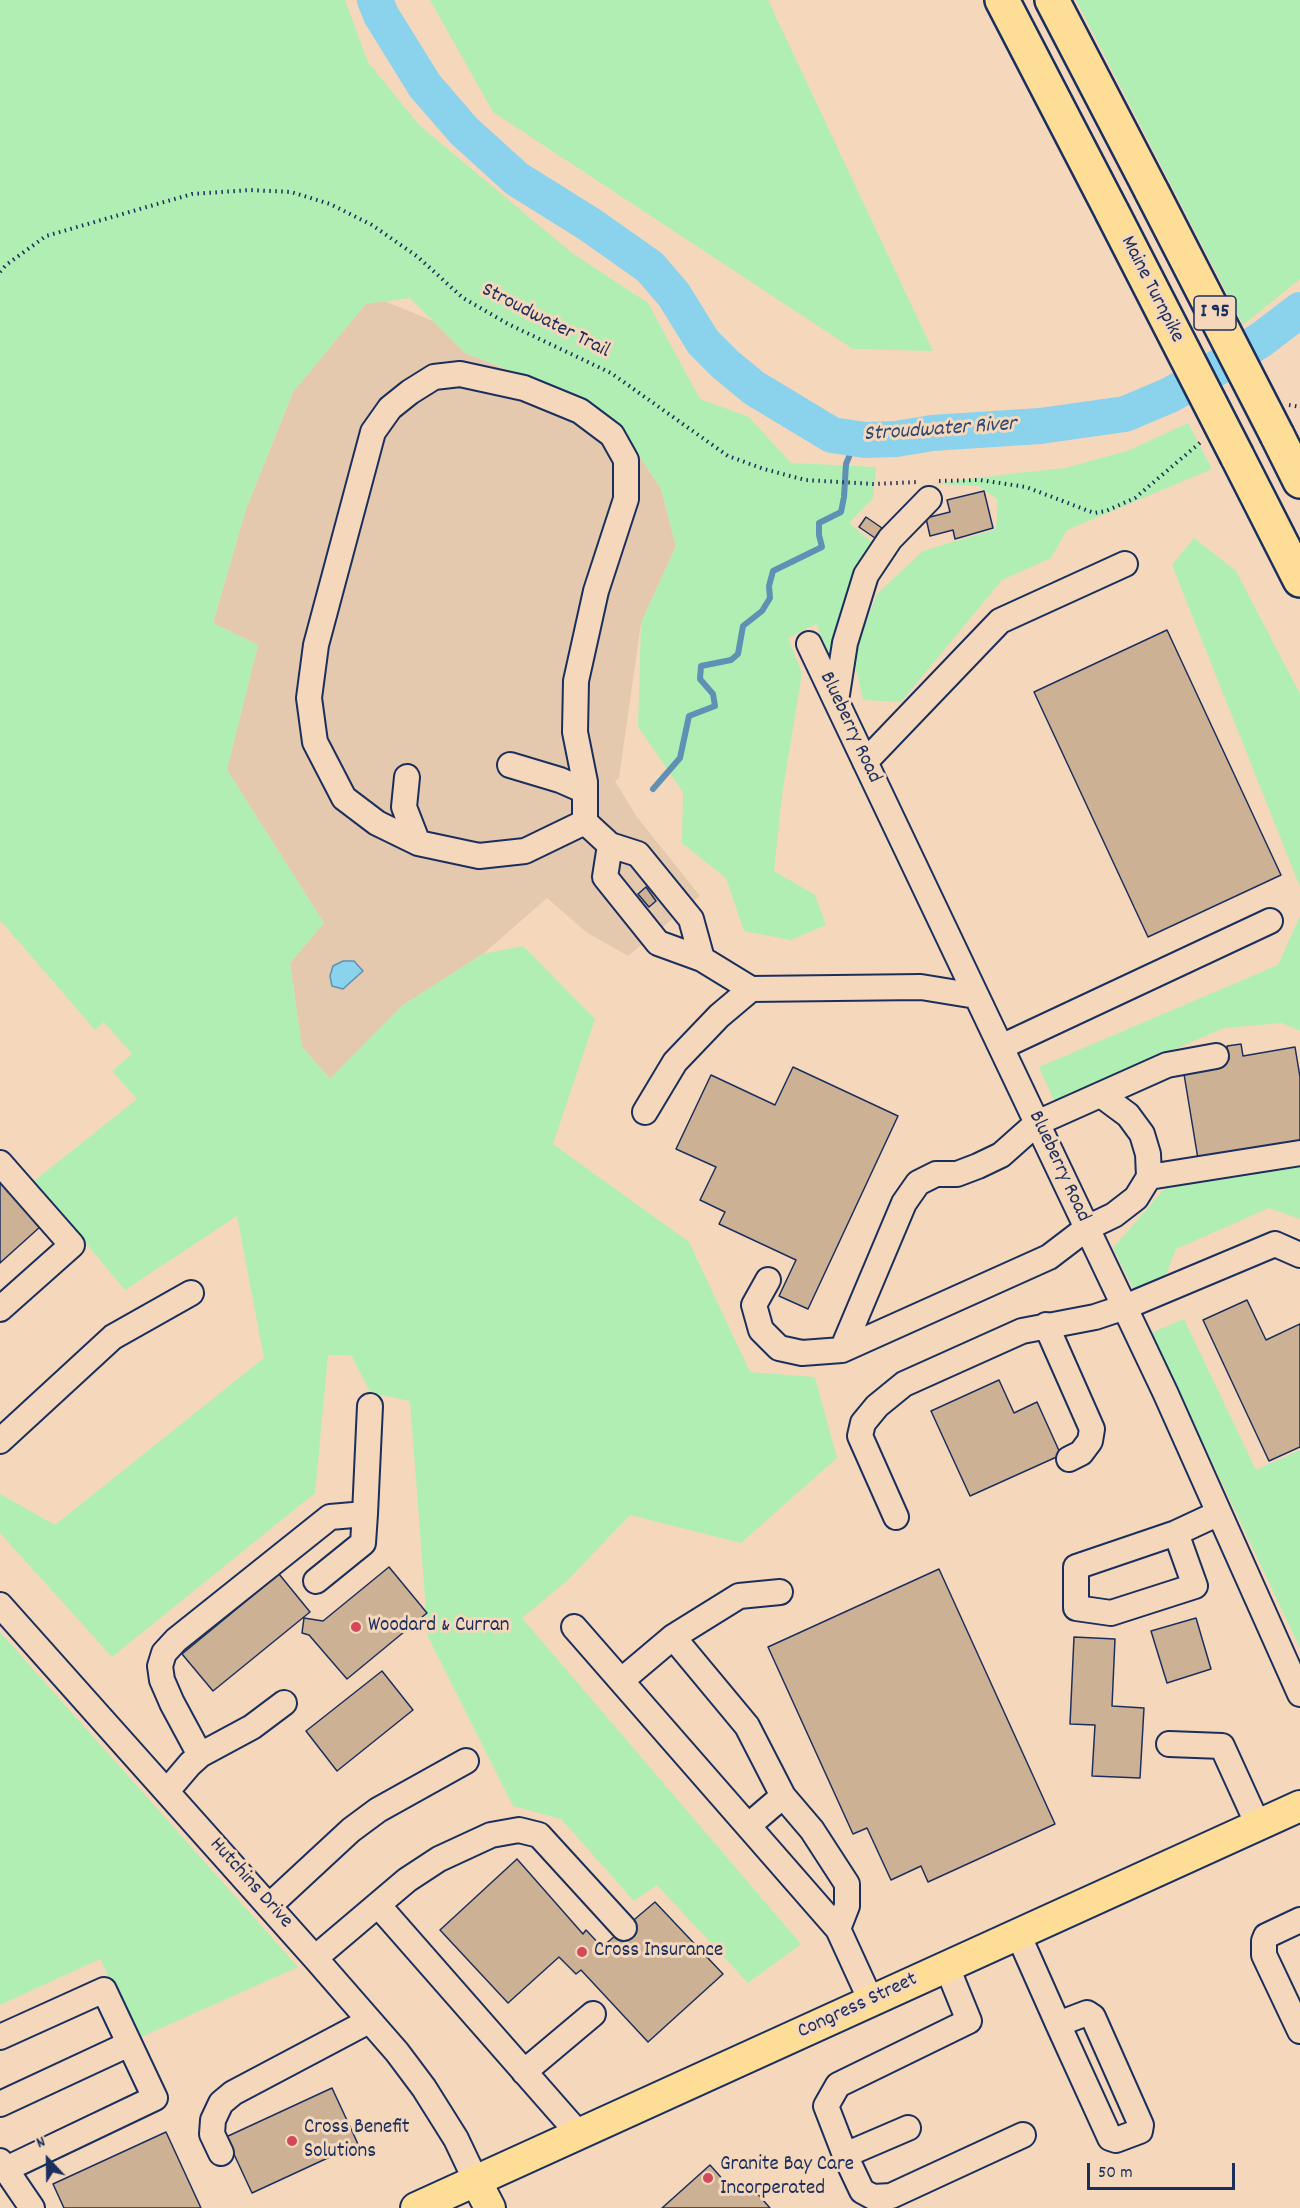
<!DOCTYPE html>
<html>
<head>
<meta charset="utf-8">
<style>
	body { margin:0 }
	#map { position:relative; width:1300px; height:2208px; overflow:hidden; background:#f5d8bb; font-family:Dekko,sans-serif }
	canvas { display:block }
	.north { position:absolute; left:18px; top:2130px; width:60px; height:60px; -webkit-text-stroke:4px #f5d8bb; paint-order:stroke; rotate:338deg; font-size:16px; font-weight:700; line-height:24px; text-align:center; color:#1b2f5e }
	.north::after { content:''; display:block; margin:auto; width:21px; height:27px; background:#1b2f5e; clip-path:polygon(50% 0,100% 100%,50% 72%,0 100%) }
	.scale { position:absolute; left:1087px; top:2163px; width:148px; height:27px; box-sizing:border-box; border:3px solid #1b2f5e; border-top:0; padding-left:8px; font-size:18px; line-height:21px; white-space:nowrap; color:#1b2f5e; -webkit-text-stroke:4px #f5d8bb; paint-order:stroke }
</style>
</head>
<body>
<div id="map">
<canvas width="1300" height="2208"></canvas>
<div class="north">N</div>
<div class="scale">50 m</div>
</div>
<script>
const g = document.querySelector('canvas').getContext('2d');
g.lineJoin = 'round';
function fillPath(path, color) { g.fillStyle = color; g.fill(path, 'evenodd'); }
const toPath = rows => new Path2D(rows.map(r => 'M' + r).join(''));
function stroke(path, color, width, dash) { g.strokeStyle = color; g.lineWidth = width; g.lineCap = dash ? 'butt' : 'round'; g.setLineDash(dash || []); g.stroke(path); }
function drawText(font, color, halo, rows, align = 'center') {
  g.font = font + ' Dekko,sans-serif'; g.lineWidth = 6; g.setLineDash([]); g.textBaseline = 'middle'; g.strokeStyle = halo; g.fillStyle = color; for (const [text, x, y, turn = 0] of rows) {
    g.save(); g.translate(x, y); g.rotate((+turn || 0) * Math.PI / 180); g.textAlign = isNaN(turn) ? turn : align; if (halo) g.strokeText(text, 0, 0); g.fillText(text, 0, 0); g.restore();
  }
}
fillPath(toPath([
	[372,296,433,321,465,353,544,384,619,425,661,489,676,546,641,623,619,778,615,781,637,817,700,896,628,956,586,932,547,898,483,954,403,1005,330,1079,302,1047,290,963,324,923,227,770,258,645,213,623,246,509,293,392]
]), '#e5c9ae');
fillPath(toPath([
	[0,0,345,0,368,62,419,125,572,253,648,303,700,399,749,417,791,463,876,467,873,498,849,523,874,544,835,668,816,624,788,638,802,673,782,795,774,871,815,895,826,925,791,940,744,931,726,878,682,843,683,792,638,727,641,623,676,546,661,489,619,425,545,384,465,353,410,298,366,304,293,392,246,509,213,623,258,645,227,770,324,923,290,963,302,1047,330,1079,403,1005,483,954,523,946,595,1019,553,1144,689,1242,750,1372,815,1377,837,1458,741,1543,630,1515,568,1580,522,1618,801,1944,748,1983,657,1885,634,1901,561,1819,513,1806,428,1637,410,1401,371,1393,351,1355,328,1355,315,1493,112,1657,0,1533,0,1494,55,1525,264,1358,237,1216,125,1290,34,1181,137,1099,112,1071,132,1054,104,1022,95,1030,0,920],
	[430,0,768,0,933,351,853,349,493,112],
	[1076,0,1300,0,1300,279,1243,325],
	[1188,423,1212,469,1067,530,1051,558,1002,580,901,702,863,700,853,655,877,594,923,551,996,529,998,500,979,486,934,484,1008,474,1065,468,1130,450],
	[1194,538,1236,571,1300,694,1300,887,1172,565],
	[1300,916,1300,1031,1282,1023,1224,1028,1054,1101,1039,1067,1278,965],
	[1300,1161,1300,1219,1269,1208,1176,1249,1165,1277,1134,1290,1113,1248,1164,1189],
	[1184,1319,1256,1470,1300,1450,1300,1648,1151,1333],
	[0,1632,298,1967,139,2038,100,1959,0,2005]
]), '#b0eeb4');
const water = toPath([
	[343,961,354,961,363,971,343,989,332,986,330,976,333,966,343,961]
]);
fillPath(water, '#8bd2ed');
stroke(water, '#5e91b4', 1.5);
stroke(toPath([
	[653,789,680,758,689,716,715,706,713,694,700,679,701,666,731,660,738,654,743,626,762,611,770,598,769,586,773,571,822,547,819,535,819,523,841,512,844,497,846,464,851,452,865,440]
]), '#5e91b4', 6);
stroke(toPath([
	[375,0,381,15,425,86,464,131,517,179,589,224,650,267,674,295,703,342,725,364,754,388,832,435,865,440,896,439,932,433,1040,426,1125,414,1170,395,1217,368,1262,339,1300,310]
]), '#8bd2ed', 36);
const building = toPath([
	[984,491,993,528,955,539,953,530,930,536,926,518,950,512,947,500,984,491],
	[866,517,882,528,875,538,859,527,866,517],
	[1167,630,1281,875,1148,937,1034,692,1167,630],
	[646,887,656,901,649,907,638,894,646,887],
	[1241,1044,1243,1056,1295,1047,1300,1077,1300,1141,1198,1159,1183,1068,1229,1059,1227,1046,1241,1044],
	[793,1067,898,1116,808,1309,779,1296,796,1260,719,1224,725,1212,700,1200,716,1167,676,1149,711,1075,775,1105,793,1067],
	[0,1180,41,1226,0,1263,0,1180],
	[1247,1300,1266,1340,1300,1324,1300,1447,1269,1461,1203,1320,1247,1300],
	[999,1380,1014,1413,1037,1402,1061,1455,970,1496,931,1411,999,1380],
	[389,1567,427,1613,347,1679,309,1635,302,1633,304,1618,323,1621,389,1567],
	[939,1569,1055,1824,928,1882,921,1866,891,1880,867,1828,853,1834,768,1647,939,1569],
	[279,1574,310,1612,213,1691,182,1654,279,1574],
	[1196,1618,1211,1669,1167,1683,1151,1631,1196,1618],
	[1074,1637,1115,1639,1112,1706,1144,1708,1140,1778,1092,1776,1095,1725,1070,1724,1074,1637],
	[382,1671,413,1710,337,1771,306,1731,382,1671],
	[517,1859,583,1934,586,1930,602,1947,655,1902,723,1974,648,2042,581,1970,576,1974,559,1957,508,2003,440,1930,517,1859],
	[332,2088,358,2144,252,2193,226,2137,332,2088],
	[166,2132,201,2208,64,2208,53,2184,166,2132],
	[710,2165,735,2193,756,2192,770,2208,662,2208,710,2165]
]);
fillPath(building, '#cdb195');
stroke(building, '#1b2f5e', 1.5);
const minor = toPath([
	[809,644,1165,1392,1300,1694],
	[836,701,845,643,866,575,890,539,929,499],
	[865,762,1000,621,1125,564],
	[510,765,560,780,585,791],
	[407,777,404,807,418,843],
	[585,822,525,851,479,856,418,843,377,823,344,798,315,742,309,698,316,645,373,432,390,408,410,392,434,377,460,374,524,388,580,411,612,435,626,460,626,499,596,591,576,681,575,732,585,782,585,822,610,845,638,854,691,919,702,959],
	[610,845,605,877,658,943,702,959,751,989,921,987,976,996],
	[1001,1047,1270,921],
	[645,1112,675,1062,719,1016,751,989],
	[0,1163,72,1245,0,1309],
	[1149,1177,1300,1153],
	[768,1280,754,1305,761,1330,779,1348,802,1353,842,1350,1049,1257,1087,1228,1114,1215,1136,1198,1149,1177,1148,1154,1142,1134,1128,1115,1101,1095],
	[1046,1325,1092,1429,1090,1441,1081,1453,1069,1459],
	[842,1350,904,1203,918,1183,936,1174,957,1174,978,1166,1001,1155,1037,1123,1167,1065,1216,1056],
	[0,1441,113,1337,191,1293],
	[896,1517,860,1436,863,1423,877,1406,904,1384,1022,1331,1095,1317,1125,1307,1275,1244,1300,1255],
	[1176,1533,1195,1586,1111,1613,1076,1608,1076,1567,1176,1533,1219,1513],
	[316,1581,363,1543,365,1514],
	[0,1605,315,1958,397,2052,424,2088,456,2139,476,2181],
	[574,1627,748,1826],
	[673,1637,739,1596,780,1592],
	[622,1680,673,1637,747,1726,783,1796,812,1830,847,1884,847,1906,838,1929],
	[1169,1744,1222,1746,1258,1825],
	[200,1755,172,1703,162,1680,160,1666,164,1653,176,1640,330,1517,365,1514,370,1406],
	[167,1791,190,1764,200,1755,252,1727,284,1703],
	[783,1796,748,1826,838,1929,871,2001],
	[378,1905,579,2134],
	[269,1906,351,1830,378,1810,466,1761],
	[1300,1920,1266,1936,1264,1941,1264,1955,1300,2031],
	[1018,1934,1058,2024,1110,2138,1116,2140,1140,2131,1141,2125,1093,2017,1087,2013,1058,2024],
	[315,1958,407,1880,439,1859,491,1835,519,1830,539,1835,624,1928],
	[947,1967,969,2021,838,2085,826,2106,845,2155,862,2191,873,2197,891,2196,1023,2135],
	[0,2037,104,1990,155,2098,4,2170],
	[524,2072,593,2014],
	[0,2104,129,2044],
	[221,2153,212,2134,213,2120,221,2103,233,2093,369,2021],
	[845,2155,908,2128],
	[0,2161,32,2208]
]);
const major = toPath([
	[476,2181,490,2208],
	[416,2208,1300,1806]
]);
const highway = toPath([
	[1002,0,1112,212],
	[1052,0,1152,192],
	[1277,435,1300,481],
	[1237,456,1300,580]
]);
stroke(minor, '#1b2f5e', 28);
stroke(major, '#1b2f5e', 34);
stroke(highway, '#1b2f5e', 38);
stroke(toPath([
	[0,272,6,265,46,236,192,194,250,190,291,192,330,204,372,225,418,257,463,298,508,324,611,373,728,456,764,469,805,480,874,484,917,482],
	[1289,405,1300,407],
	[939,481,980,480,1026,487,1094,513,1106,511,1135,498,1202,441]
]), '#1b2f5e', 4, [1.5, 4.5]);
stroke(minor, '#f5d8bb', 24);
stroke(major, '#fedd96', 30);
stroke(highway, '#fedd96', 33);
const highwayBridge = toPath([
	[1152,192,1277,435],
	[1112,212,1237,456]
]);
stroke(highwayBridge, '#1b2f5e', 38, []);
stroke(highwayBridge, '#fedd96', 33);
for (const [x, y, r, color] of [
	[356,1627,6,"#d1495b"],
	[582,1952,6,"#d1495b"],
	[292,2141,6,"#d1495b"],
	[708,2178,6,"#d1495b"]
]) { const dot = new Path2D(); dot.arc(x, y, r, 0, 2 * Math.PI); g.fillStyle = color; g.fill(dot); stroke(dot, '#f5d8bb', 2); }
for (const [x, y, w] of [
	[1215,313,42]
]) { const box = new Path2D(); box.roundRect(x - w / 2, y - 17, w, 34, 4.5); g.fillStyle = '#f5d8bb'; g.fill(box); stroke(box, '#1b2f5e', 1.5); }
drawText('bold 20px', '#1b2f5e', null, [
	["I 95",1215,313]
]);
drawText('21px', '#1b2f5e', '#f5d8bb', [
	["Maine Turnpike",1151,290,63],
	["Stroudwater Trail",545,322,27],
	["Blueberry Road",849,728,65],
	["Blueberry Road",1058,1167,65],
	["Hutchins Drive",250,1884,48],
	["Congress Street",858,2007,-25]
]);
drawText('21px', '#1b2f5e', '#f5d8bb', [
	["Woodard & Curran",368,1627],
	["Cross Insurance",594,1952],
	["Cross Benefit",304,2129],
	["Solutions",304,2153],
	["Granite Bay Care",720,2166],
	["Incorperated",720,2190]
], 'left');
drawText('italic 22px', '#2c4773', '#f5d8bb', [
	["Stroudwater River",940,431,-4]
]);
</script>
</body>
</html>
